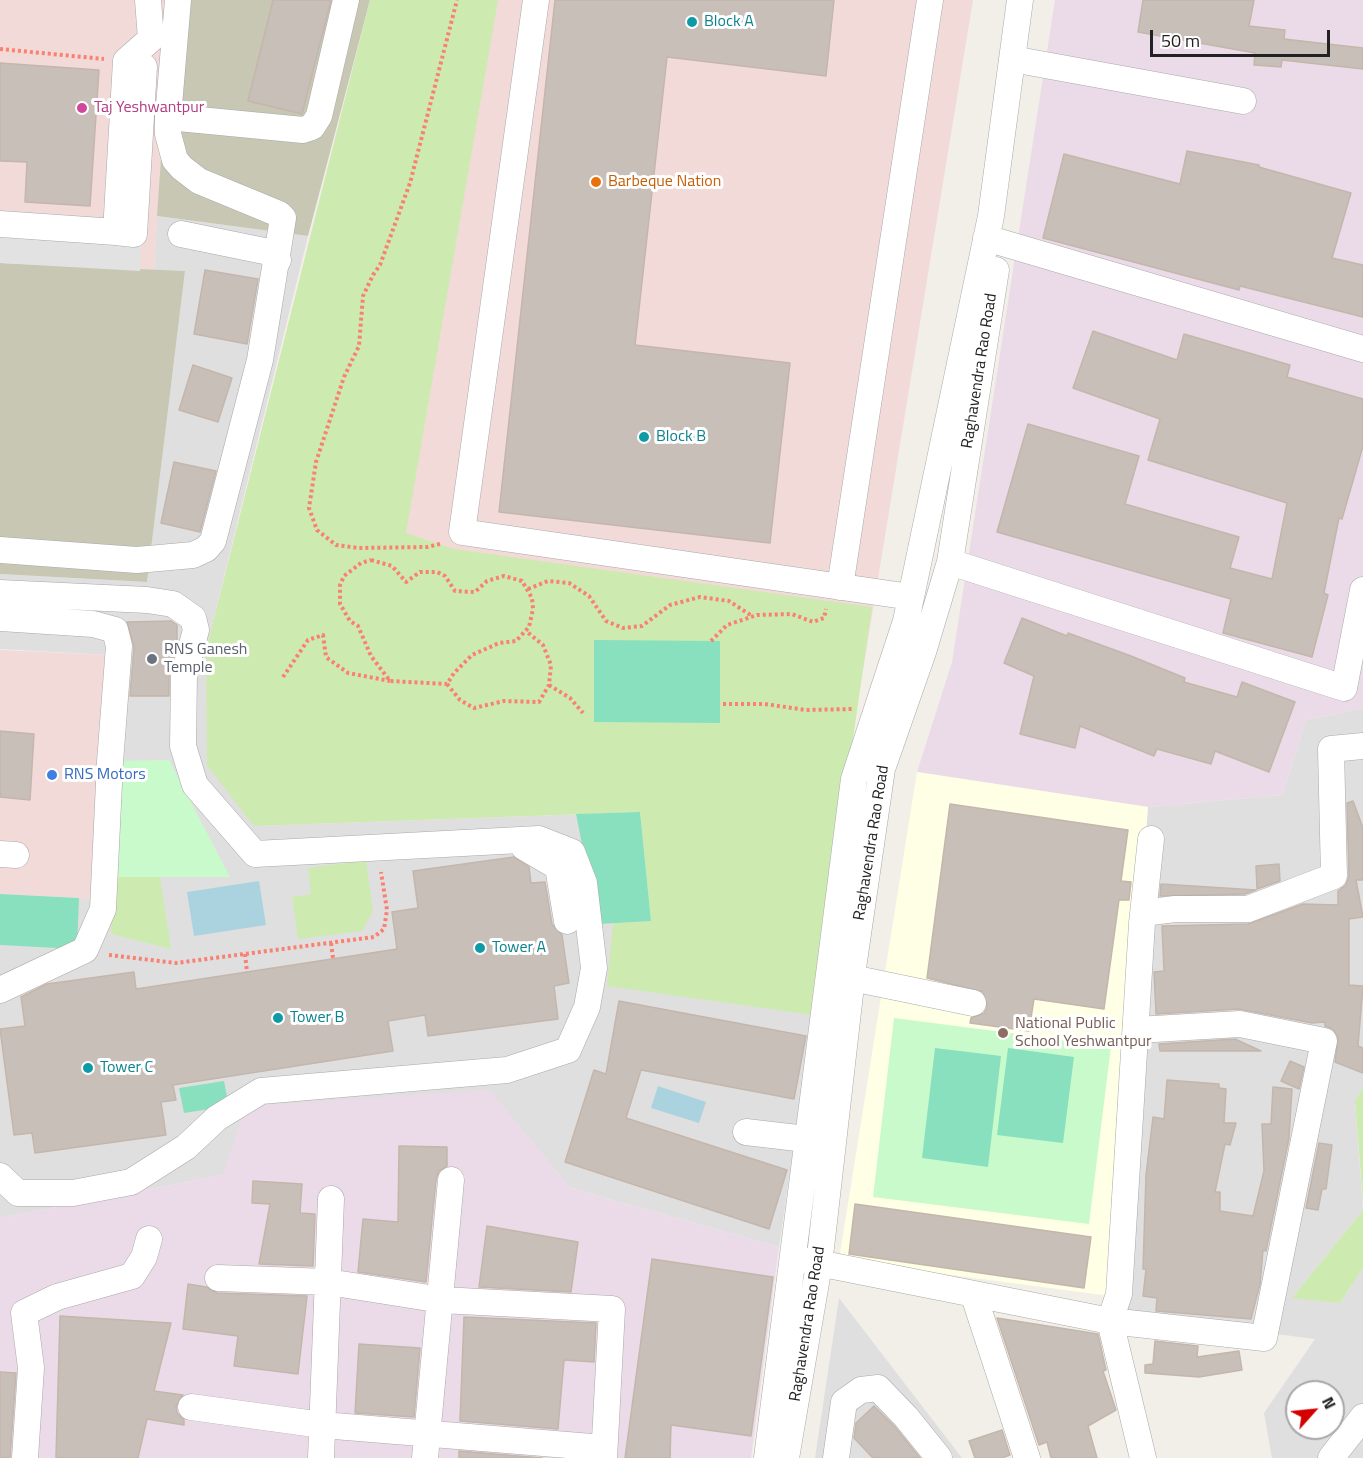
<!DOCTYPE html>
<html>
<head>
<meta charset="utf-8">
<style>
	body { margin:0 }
	#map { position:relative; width:1363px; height:1458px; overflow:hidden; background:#f2efe9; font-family:"Titillium Web",sans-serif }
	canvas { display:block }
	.north { position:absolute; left:1285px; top:1380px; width:60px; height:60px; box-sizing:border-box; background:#fff; border:2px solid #a7a7a7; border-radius:50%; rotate:63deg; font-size:16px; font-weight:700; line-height:24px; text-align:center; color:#222 }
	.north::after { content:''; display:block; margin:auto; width:21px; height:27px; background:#d40000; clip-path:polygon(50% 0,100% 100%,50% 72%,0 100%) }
	.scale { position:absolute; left:1150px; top:30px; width:180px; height:27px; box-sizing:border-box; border:3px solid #222; border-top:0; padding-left:8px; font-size:18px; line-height:21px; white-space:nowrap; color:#222; -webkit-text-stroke:4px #fff; paint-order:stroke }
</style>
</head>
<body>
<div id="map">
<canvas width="1363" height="1458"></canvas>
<div class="north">N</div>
<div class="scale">50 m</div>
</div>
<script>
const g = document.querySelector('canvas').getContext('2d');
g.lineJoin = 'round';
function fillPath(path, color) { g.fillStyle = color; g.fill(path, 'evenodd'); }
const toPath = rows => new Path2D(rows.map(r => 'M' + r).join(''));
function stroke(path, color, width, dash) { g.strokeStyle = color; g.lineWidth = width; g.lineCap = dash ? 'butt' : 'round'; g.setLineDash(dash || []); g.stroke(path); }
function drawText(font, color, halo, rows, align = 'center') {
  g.font = font + ' "Titillium Web",sans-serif'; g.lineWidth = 6; g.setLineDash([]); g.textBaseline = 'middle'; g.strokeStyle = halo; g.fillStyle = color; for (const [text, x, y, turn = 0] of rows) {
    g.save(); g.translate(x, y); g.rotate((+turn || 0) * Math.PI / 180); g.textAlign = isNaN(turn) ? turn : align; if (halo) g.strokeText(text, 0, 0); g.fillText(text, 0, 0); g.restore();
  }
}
fillPath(toPath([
	[157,216,308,236,206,650,254,826,640,812,651,921,813,1015,779,1247,570,1188,489,1090,223,1175,0,1218,0,894,100,899,107,655,0,649,0,574,147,582,185,271,154,270],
	[1363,708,1363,1087,1355,1100,1363,1210,1293,1297,1340,1303,1363,1268,1363,1458,1272,1458,1264,1413,1315,1339,1107,1312,1148,807,1282,795,1306,720],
	[1297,1392,1333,1392,1333,1428,1297,1428],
	[839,1298,962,1458,815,1458]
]), '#e0dfdf');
fillPath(toPath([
	[0,0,172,0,154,270,0,263],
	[370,0,973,0,841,804,254,826,207,765,206,650],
	[0,650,107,655,100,899,0,894]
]), '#f2dad9');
fillPath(toPath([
	[1055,0,1363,0,1363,708,1306,720,1282,795,1148,807,917,772,952,662],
	[490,1090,570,1188,779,1247,751,1458,0,1458,0,1218,223,1175,246,1106]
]), '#ebdbe8');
fillPath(toPath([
	[917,772,1148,807,1110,1296,839,1260]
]), '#ffffe5');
fillPath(toPath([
	[172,0,370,0,308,236,157,216],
	[0,263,185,271,147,582,0,574]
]), '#c7c7b4');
fillPath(toPath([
	[370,0,498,0,406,533,454,549,872,607,813,1015,607,986,613,923,651,921,640,812,254,826,207,765,206,650],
	[366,860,373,911,362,931,298,939,292,897,311,894,308,868],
	[112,877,160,877,171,949,111,934],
	[1363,1087,1363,1204,1355,1100],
	[1363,1210,1363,1268,1340,1303,1292,1298]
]), '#cdebb0');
fillPath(toPath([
	[169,760,230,877,112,877,117,761],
	[894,1018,1111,1046,1089,1224,873,1197]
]), '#c8facc');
fillPath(toPath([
	[594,640,720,641,720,723,594,722],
	[640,812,651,921,598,924,576,814],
	[0,894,79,898,77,949,0,945],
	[935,1048,1001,1056,988,1167,922,1158],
	[1008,1048,1074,1057,1063,1143,997,1135],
	[224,1081,229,1106,184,1113,179,1088]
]), '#88e0be');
fillPath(toPath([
	[0,231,141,238,140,271,0,263]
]), '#e2e2e2');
fillPath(toPath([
	[259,881,266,925,194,936,187,892],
	[658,1086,706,1102,699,1123,651,1108]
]), '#aad3df');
const building = toPath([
	[273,0,331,0,302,114,248,101,273,0],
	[555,0,834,0,826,76,667,57,635,345,790,363,770,543,499,512,555,0],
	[1143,0,1254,0,1249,26,1285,30,1284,39,1363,48,1363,69,1282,60,1281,67,1254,65,1255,53,1138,32,1143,0],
	[0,63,99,70,90,206,25,202,27,162,0,161,0,63],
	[1187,151,1259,165,1259,167,1351,193,1332,258,1363,265,1363,317,1240,286,1239,290,1043,238,1064,154,1180,184,1187,151],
	[205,270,258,279,247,344,194,334,205,270],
	[1093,331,1177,360,1184,334,1290,365,1287,377,1363,399,1363,446,1342,519,1339,518,1324,593,1328,595,1312,657,1223,633,1231,599,997,532,1028,424,1139,456,1125,504,1239,537,1230,568,1272,579,1287,503,1148,460,1160,419,1073,388,1093,331],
	[193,365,232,378,218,422,179,410,193,365],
	[174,462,216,471,200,532,161,523,174,462],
	[1022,618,1067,636,1068,633,1131,656,1185,678,1184,682,1237,697,1242,682,1295,702,1269,772,1215,751,1211,764,1157,749,1154,756,1080,726,1075,748,1020,734,1034,676,1004,663,1022,618],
	[171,621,177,625,177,644,169,671,169,696,130,696,134,647,127,622,171,621],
	[0,731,34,734,30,800,0,797,0,731],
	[1353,801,1363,828,1363,880,1356,880,1363,917,1349,919,1349,985,1363,986,1358,1046,1363,1048,1363,1073,1335,1062,1338,1037,1333,1029,1325,1026,1325,1022,1312,1023,1239,1009,1156,1014,1154,972,1164,971,1162,926,1248,924,1303,904,1338,905,1338,891,1346,885,1349,876,1347,803,1353,801],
	[950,804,1128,830,1121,881,1131,882,1129,900,1119,900,1104,1009,1034,999,1029,1031,970,1023,971,1018,984,1013,987,1007,983,992,927,978,950,804],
	[514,857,529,867,531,883,545,882,552,924,562,935,569,983,554,986,558,1019,428,1036,425,1015,388,1021,393,1051,173,1085,176,1100,161,1102,166,1135,35,1153,32,1133,14,1135,0,1029,25,1026,21,997,47,984,134,972,136,989,397,949,392,912,418,908,413,871,514,857],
	[1279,864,1280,881,1257,889,1256,866,1279,864],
	[1161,884,1256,890,1245,894,1160,896,1161,884],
	[619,1001,806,1036,794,1099,641,1070,626,1118,787,1170,769,1229,565,1162,594,1070,606,1074,619,1001],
	[1235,1039,1261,1051,1160,1051,1159,1044,1235,1039],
	[1290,1061,1304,1067,1299,1089,1281,1081,1290,1061],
	[1167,1080,1219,1084,1219,1088,1226,1089,1224,1123,1236,1123,1230,1145,1225,1144,1215,1192,1220,1192,1220,1211,1253,1216,1264,1171,1262,1124,1271,1124,1273,1087,1292,1089,1289,1138,1266,1251,1263,1250,1260,1284,1251,1319,1156,1311,1157,1298,1143,1296,1146,1269,1143,1269,1146,1175,1153,1117,1164,1119,1167,1080],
	[1319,1143,1332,1145,1326,1189,1322,1189,1318,1210,1306,1208,1319,1143],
	[399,1146,447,1147,447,1166,439,1171,436,1179,426,1282,358,1272,363,1219,398,1222,399,1146],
	[253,1181,302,1184,300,1213,315,1214,313,1266,259,1264,270,1204,252,1203,253,1181],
	[855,1204,1091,1237,1084,1288,849,1254,855,1204],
	[487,1226,578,1242,571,1292,479,1287,487,1226],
	[652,1259,773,1277,751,1436,671,1425,670,1458,625,1458,652,1259],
	[188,1284,206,1287,217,1293,307,1296,298,1374,234,1366,238,1336,183,1329,188,1284],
	[60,1316,171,1323,154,1391,183,1395,176,1406,177,1413,184,1420,184,1425,147,1419,138,1458,56,1458,60,1316],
	[464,1317,596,1323,594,1362,564,1360,558,1429,460,1421,464,1317],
	[997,1318,1098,1334,1106,1370,1103,1371,1116,1410,1088,1426,1097,1458,1051,1458,1047,1442,1039,1445,997,1318],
	[1155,1341,1198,1346,1197,1357,1239,1351,1242,1370,1199,1377,1145,1373,1145,1365,1153,1364,1155,1341],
	[359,1344,420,1348,414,1417,355,1413,359,1344],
	[0,1372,16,1373,10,1458,0,1458,0,1372],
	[874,1406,895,1427,920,1458,873,1458,854,1438,856,1423,874,1406],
	[1002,1430,1010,1455,1002,1458,975,1458,969,1441,1002,1430],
	[459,1451,542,1458,459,1458,459,1451]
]);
fillPath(building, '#c7bfb8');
stroke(building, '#c4b6ab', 1.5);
const minor = toPath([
	[536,0,462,532,911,597],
	[1012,59,1243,101],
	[168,117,303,130,312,127,319,116,346,0],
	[0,224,116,232,126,61,151,39,148,0],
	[116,232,134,234,144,67],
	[181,234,269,252,278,260],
	[986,238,1363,349],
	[0,550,137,560,193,555,206,549,213,541,260,360,283,218,279,214,199,181,182,168,175,160,168,134,168,117,178,0],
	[950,562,1344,688,1363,590],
	[840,587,930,0],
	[0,593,147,600,173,604,193,618,196,630,184,675,183,746,195,785,255,854,539,839,572,852,584,883,594,968,587,1007,568,1050,507,1070,261,1091,217,1118,186,1147,131,1182,73,1193,18,1193,0,1176],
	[0,618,93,624,115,630,119,646,110,762,103,909,85,950,0,990],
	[524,847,558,867,567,921],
	[0,854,16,855],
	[1143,913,1175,909,1248,909,1334,876,1331,749,1363,746],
	[852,978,973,1003],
	[746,1132,806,1139],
	[803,1260,1110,1321,1264,1338,1324,1041,1240,1024,1137,1030],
	[218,1278,328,1282,442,1300,612,1309,604,1458],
	[974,1296,1027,1458],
	[191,1407,322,1425,604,1448],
	[25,1458,31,1368,24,1313,57,1297,132,1276,144,1257,149,1239],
	[321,1458,331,1199],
	[425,1458,451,1180],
	[767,1458,854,779,906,621,911,597,991,216,1020,0],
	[786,1458,819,1265,853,968,882,769,923,652,950,562,996,270],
	[836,1458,844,1402,861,1390,878,1388,906,1417,939,1458],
	[1143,1458,1110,1321,1119,1294,1142,923,1151,839],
	[1331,1458,1363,1417]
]);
stroke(minor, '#a9a9a9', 27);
stroke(toPath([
	[0,49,104,59],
	[440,544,427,547,359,548,336,545,317,530,309,508,316,462,344,377,359,346,363,296,373,275,380,265,410,183,457,0],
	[371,560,392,566,406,582,420,572,437,572,445,576,455,591,475,592,487,581,504,576,522,581,532,598,533,609,529,627,516,641,499,643,472,655,454,673,447,684,390,681,371,656,358,626,350,621,340,604,340,585,344,576,361,563,371,560],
	[528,589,548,581,569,583,589,596,606,621,623,628,642,626,670,605,700,597,729,601,752,616],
	[711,641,727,625,757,615,792,614,813,622,824,618,826,609],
	[283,677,308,640,323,635,326,657,348,673,390,681],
	[447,684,460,700,474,708,504,701,539,702,549,685,551,665,543,645,526,631],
	[549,685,570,698,583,713],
	[723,704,765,704,806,710,852,709],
	[331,943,333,958],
	[245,954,247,972],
	[109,955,176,963,374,937,384,929,387,910,381,872]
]), '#fa8072', 4, [3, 3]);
stroke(minor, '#fff', 26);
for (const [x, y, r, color] of [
	[692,22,6,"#0f9aa8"],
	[82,108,6,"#d1479c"],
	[596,182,6,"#e8710a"],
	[644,437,6,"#0f9aa8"],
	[152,659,6,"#6b7280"],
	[52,775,6,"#3f7fe0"],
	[480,948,6,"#0f9aa8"],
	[278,1018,6,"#0f9aa8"],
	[1003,1033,6,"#8d6e63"],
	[88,1068,6,"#0f9aa8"]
]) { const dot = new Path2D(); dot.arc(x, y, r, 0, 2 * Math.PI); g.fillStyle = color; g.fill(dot); stroke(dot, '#fff', 2); }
drawText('16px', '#0d838f', '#fff', [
	["Block A",704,22],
	["Block B",656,437],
	["Tower A",492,948],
	["Tower B",290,1018],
	["Tower C",100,1068]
], 'left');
drawText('16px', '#b23c85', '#fff', [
	["Taj Yeshwantpur",94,108]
], 'left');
drawText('16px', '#c56008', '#fff', [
	["Barbeque Nation",608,182]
], 'left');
drawText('16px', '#222', '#fff', [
	["Raghavendra Rao Road",980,371,-81],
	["Raghavendra Rao Road",872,843,-81],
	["Raghavendra Rao Road",808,1324,-81]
]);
drawText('16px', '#5b616d', '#fff', [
	["RNS Ganesh",164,650],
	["Temple",164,668]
], 'left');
drawText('16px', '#366cbe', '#fff', [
	["RNS Motors",64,775]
], 'left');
drawText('16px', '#785e54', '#fff', [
	["National Public",1015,1024],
	["School Yeshwantpur",1015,1042]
], 'left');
</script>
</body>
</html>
